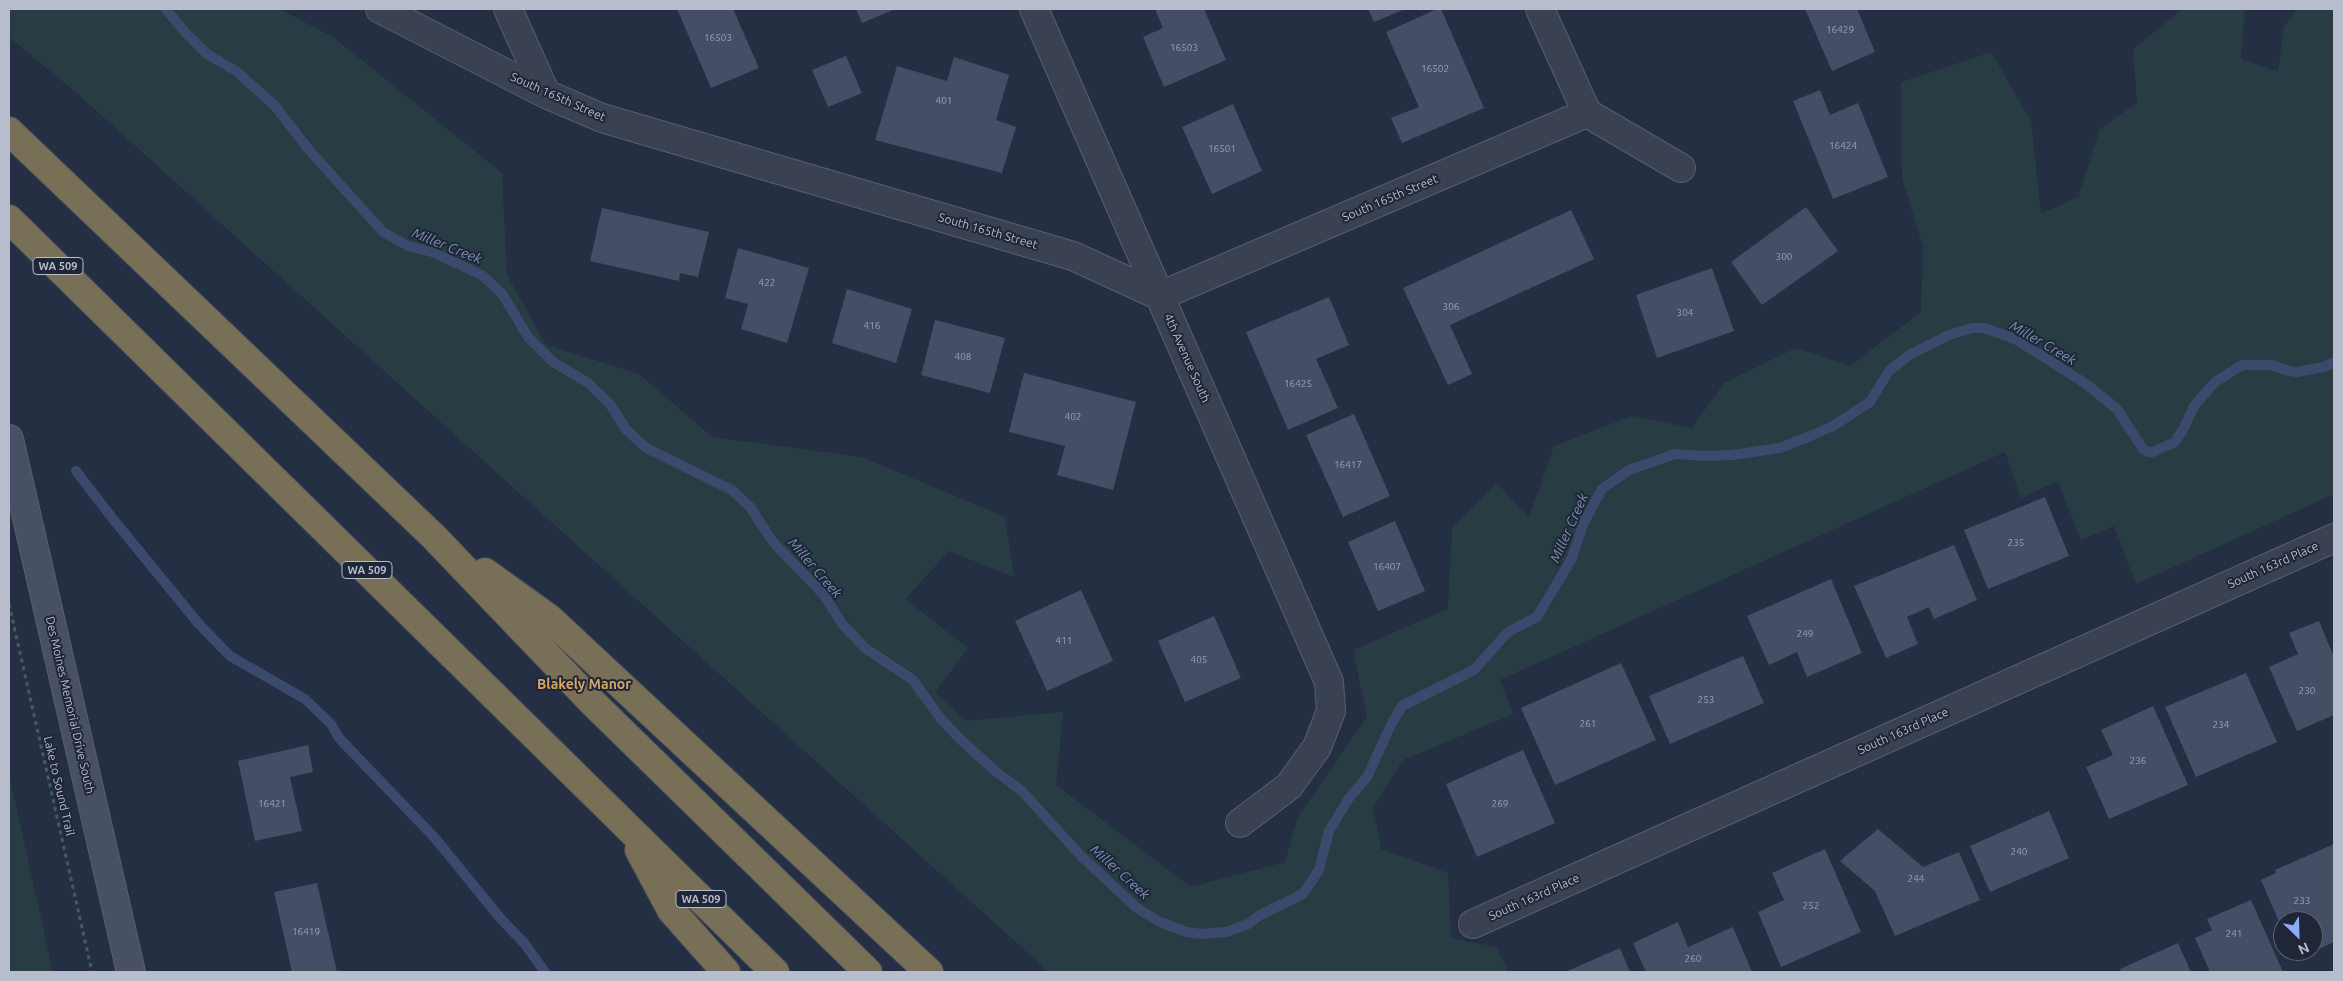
<!DOCTYPE html>
<html>
<head>
<meta charset="utf-8">
<style>
	body { margin:0 }
	#map { position:relative; width:2343px; height:981px; overflow:hidden; background:#252f43; font-family:Ubuntu,sans-serif }
	canvas { display:block }
	.frame { position:absolute; inset:0; border:10px solid #b7bdcc; pointer-events:none }
	.north { position:absolute; left:2273px; top:911px; width:50px; height:50px; box-sizing:border-box; background:#1f2637; border:1px solid #5c6273; border-radius:50%; rotate:156deg; font-size:14px; font-weight:700; line-height:20px; text-align:center; color:#b7bdcc }
	.north::after { content:''; display:block; margin:auto; width:18px; height:22px; background:#8dabfb; clip-path:polygon(50% 0,100% 100%,50% 72%,0 100%) }
</style>
</head>
<body>
<div id="map">
<canvas width="2343" height="981"></canvas>
<div class="frame"></div>
<div class="north">N</div>
</div>
<script>
const g = document.querySelector('canvas').getContext('2d');
g.lineJoin = 'round';
function fillPath(path, color) { g.fillStyle = color; g.fill(path, 'evenodd'); }
const toPath = rows => new Path2D(rows.map(r => 'M' + r).join(''));
function stroke(path, color, width, dash) { g.strokeStyle = color; g.lineWidth = width; g.lineCap = dash ? 'butt' : 'round'; g.setLineDash(dash || []); g.stroke(path); }
function drawText(font, color, halo, rows, align = 'center') {
  g.font = font + ' Ubuntu,sans-serif'; g.lineWidth = 4; g.setLineDash([]); g.textBaseline = 'middle'; g.strokeStyle = halo; g.fillStyle = color; for (const [text, x, y, turn = 0] of rows) {
    g.save(); g.translate(x, y); g.rotate((+turn || 0) * Math.PI / 180); g.textAlign = isNaN(turn) ? turn : align; if (halo) g.strokeText(text, 0, 0); g.fillText(text, 0, 0); g.restore();
  }
}
fillPath(toPath([
	[9,9,279,9,333,37,502,173,507,275,546,345,639,374,712,437,862,457,1005,517,1014,577,949,551,905,599,968,648,935,692,965,721,1063,712,1056,785,1191,887,1285,862,1298,817,1367,717,1353,650,1448,609,1452,528,1497,483,1529,518,1554,446,1632,416,1692,428,1724,383,1796,348,1850,366,1921,312,1923,247,1902,178,1901,82,1991,52,2031,121,2041,214,2078,197,2100,129,2137,103,2133,49,2183,9,2245,9,2241,59,2278,72,2284,27,2297,9,2334,9,2334,494,2136,584,2114,526,2081,540,2058,481,2021,498,2005,452,1500,680,1513,714,1403,760,1373,807,1381,849,1448,873,1451,938,1497,947,1508,972,1049,972,79,95,9,37],
	[9,775,53,972,9,972]
]), '#283d43');
stroke(toPath([
	[166,9,184,31,207,54,236,71,275,106,309,150,383,232,408,246,432,252,482,275,503,295,528,337,553,362,588,383,610,404,626,429,646,448,732,490,750,507,773,542,824,595,842,624,865,648,913,680,941,719,959,738,995,771,1022,791,1080,855,1137,908,1160,922,1186,932,1201,934,1226,932,1248,924,1260,915,1303,894,1319,870,1329,831,1349,798,1367,777,1392,723,1402,706,1474,670,1508,632,1537,617,1572,558,1584,522,1602,489,1629,470,1675,454,1707,456,1732,455,1780,448,1808,437,1833,426,1870,402,1889,371,1909,355,1949,335,1972,328,1985,328,2017,340,2086,384,2117,409,2143,449,2148,452,2153,452,2175,442,2184,428,2194,406,2215,382,2242,365,2272,365,2289,371,2297,372,2324,367,2334,362],
	[76,471,113,519,198,623,230,656,305,699,331,724,339,738,434,837,501,919,524,943,545,972]
]), '#3b4a6c', 10);
fillPath(toPath([
	[677,9,733,9,759,68,711,88],
	[856,9,895,9,862,23],
	[1155,9,1204,9,1226,60,1164,87,1143,37,1163,28],
	[1368,9,1405,9,1374,22],
	[1437,9,1441,9,1484,108,1402,143,1391,118,1419,107,1386,32],
	[1805,9,1857,9,1875,52,1832,71],
	[846,56,862,93,828,107,812,70],
	[954,57,1009,75,996,120,1016,127,1002,173,875,140,897,66,947,81],
	[1820,90,1830,115,1858,103,1888,177,1833,199,1793,101],
	[1233,104,1262,171,1212,194,1182,127],
	[1806,207,1838,251,1762,305,1731,262],
	[602,208,709,232,698,277,680,273,679,281,590,261],
	[1571,210,1594,259,1450,325,1472,374,1448,385,1403,288],
	[738,248,809,268,787,343,741,329,748,304,725,298],
	[1712,268,1734,331,1657,358,1636,295],
	[847,289,912,309,896,363,832,343],
	[1329,297,1349,345,1316,359,1338,408,1288,430,1246,332],
	[935,320,1005,338,990,393,921,375],
	[1024,373,1136,402,1113,490,1057,475,1065,446,1009,432],
	[1354,414,1390,496,1343,517,1306,435],
	[2045,497,2069,556,1988,589,1964,530],
	[1395,521,1425,591,1378,611,1348,542],
	[1954,545,1977,600,1934,619,1929,607,1907,617,1918,644,1886,658,1854,586],
	[1831,579,1862,653,1807,677,1797,652,1769,665,1747,616],
	[1081,590,1113,661,1047,691,1015,621],
	[1214,616,1241,678,1185,702,1158,641],
	[2319,621,2334,657,2334,715,2297,731,2269,667,2298,654,2289,633],
	[1743,656,1764,703,1670,744,1649,696],
	[1621,663,1656,740,1555,785,1521,708],
	[2246,673,2277,742,2196,777,2165,707],
	[2153,706,2188,785,2109,819,2086,767,2113,755,2101,730],
	[308,745,313,772,290,777,302,831,255,841,238,761],
	[1523,750,1555,823,1477,857,1446,784],
	[2049,811,2069,858,1990,892,1970,846],
	[1878,829,1923,867,1959,852,1980,900,1895,936,1875,891,1840,861],
	[2334,844,2334,942,2313,952,2313,921,2283,921,2283,931,2261,880,2276,873,2275,870],
	[1825,849,1861,932,1781,967,1758,912,1784,900,1772,873],
	[317,883,337,972,292,972,274,892],
	[2251,900,2283,972,2210,972,2195,938,2212,930,2207,919],
	[1678,922,1688,947,1733,927,1752,972,1646,972,1633,943],
	[2178,943,2191,972,2121,972,2120,969],
	[1620,948,1630,972,1565,972]
]), '#444e65');
const minor = toPath([
	[380,9,546,94,602,118,1073,256,1160,296,1587,113],
	[508,9,546,94],
	[1034,9,1329,682,1331,711,1317,747,1289,786,1240,823],
	[1540,9,1587,113,1681,168],
	[1473,924,2334,538]
]);
const secondary = toPath([
	[9,439,131,972]
]);
const motorway = toPath([
	[9,131,434,537,591,701,868,972],
	[9,219,775,972],
	[485,572,549,618,929,972],
	[639,850,671,910,726,972]
]);
stroke(minor, '#585f6f', 30);
stroke(secondary, '#585f6f', 30);
stroke(motorway, '#424959', 30);
stroke(toPath([
	[9,604,92,972]
]), '#465a60', 3, [4, 4]);
stroke(minor, '#3a4152', 28);
stroke(secondary, '#485065', 28);
stroke(motorway, '#786f57', 28);
drawText('10px', '#9aa1b2', null, [
	["16429",1840,30],
	["16503",718,38],
	["16503",1184,48],
	["16502",1435,69],
	["401",944,101],
	["16424",1843,146],
	["16501",1222,149],
	["300",1784,257],
	["422",767,283],
	["306",1451,307],
	["304",1685,313],
	["416",872,326],
	["408",963,357],
	["16425",1298,384],
	["402",1073,417],
	["16417",1348,465],
	["235",2016,543],
	["16407",1387,567],
	["249",1805,634],
	["411",1064,641],
	["405",1199,660],
	["230",2307,691],
	["253",1706,700],
	["261",1588,724],
	["234",2221,725],
	["236",2138,761],
	["16421",272,804],
	["269",1500,804],
	["240",2019,852],
	["244",1916,879],
	["233",2302,901],
	["252",1811,906],
	["16419",306,932],
	["241",2234,934],
	["260",1693,959]
]);
for (const [x, y, w] of [
	[58,266,50],
	[367,570,50],
	[701,899,50]
]) { const box = new Path2D(); box.roundRect(x - w / 2, y - 8.5, w, 17, 4); g.fillStyle = '#1f2637'; g.fill(box); stroke(box, '#b7bdcc', 1); }
drawText('bold 11px', '#b7bdcc', null, [
	["WA 509",58,266],
	["WA 509",367,570],
	["WA 509",701,899]
]);
drawText('12px', '#b7bdcc', '#1f2637', [
	["South 165th Street",558,97,24],
	["South 165th Street",1390,198,-23],
	["South 165th Street",988,231,16],
	["4th Avenue South",1187,358,66],
	["South 163rd Place",2273,565,-24],
	["Des Moines Memorial Drive South",70,705,77],
	["South 163rd Place",1903,731,-24],
	["Lake to Sound Trail",59,786,77],
	["South 163rd Place",1534,897,-24]
]);
drawText('italic 14px', '#7d8fb4', '#1f2637', [
	["Miller Creek",447,246,22],
	["Miller Creek",2043,343,30],
	["Miller Creek",1569,528,-66],
	["Miller Creek",815,568,49],
	["Miller Creek",1120,872,42]
]);
drawText('bold 14px', '#d9a465', '#1f2637', [
	["Blakely Manor",584,684]
]);
</script>
</body>
</html>
